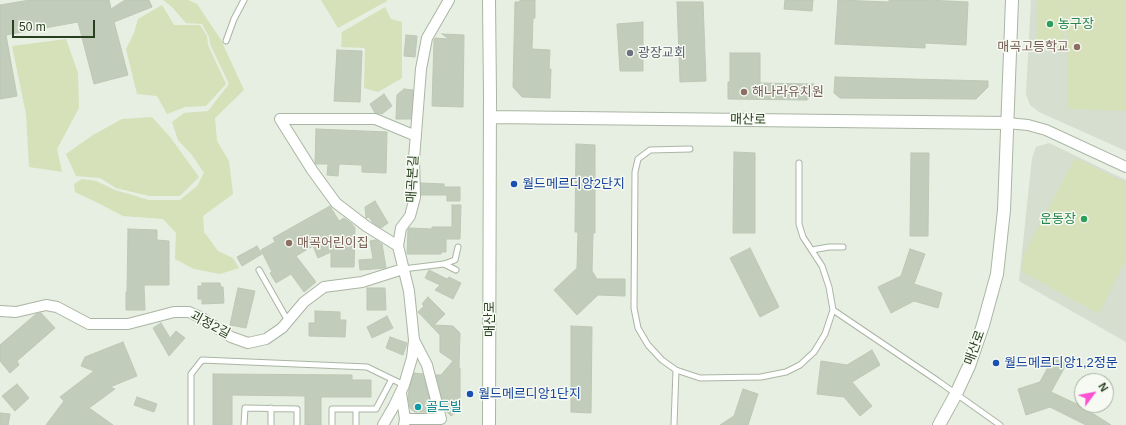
<!DOCTYPE html>
<html>
<head>
<meta charset="utf-8">
<style>
	body { margin:0 }
	#map { position:relative; width:1126px; height:425px; overflow:hidden; background:#e7eee2; font-family:Helvetica,sans-serif }
	canvas { display:block }
	.north { position:absolute; left:1074px; top:373px; width:40px; height:40px; box-sizing:border-box; background:#f6faf3; border:1px solid #a4b09f; border-radius:50%; rotate:58deg; font-size:11px; font-weight:700; line-height:16px; text-align:center; color:#294020 }
	.north::after { content:''; display:block; margin:auto; width:14px; height:18px; background:#fd51d2; clip-path:polygon(50% 0,100% 100%,50% 72%,0 100%) }
	.scale { position:absolute; left:12px; top:20px; width:83px; height:18px; box-sizing:border-box; border:2px solid #294020; border-top:0; padding-left:5px; font-size:12px; line-height:14px; white-space:nowrap; color:#294020; -webkit-text-stroke:3px #f6faf3; paint-order:stroke }
</style>
</head>
<body>
<div id="map">
<canvas width="1126" height="425"></canvas>
<div class="north">N</div>
<div class="scale">50 m</div>
</div>
<script>
const g = document.querySelector('canvas').getContext('2d');
g.lineJoin = 'round';
function fillPath(path, color) { g.fillStyle = color; g.fill(path, 'evenodd'); }
const toPath = rows => new Path2D(rows.map(r => 'M' + r).join(''));
function stroke(path, color, width, dash) { g.strokeStyle = color; g.lineWidth = width; g.lineCap = dash ? 'butt' : 'round'; g.setLineDash(dash || []); g.stroke(path); }
function drawText(font, color, halo, rows, align = 'center') {
  g.font = font + ' Helvetica,"Noto Sans KR",sans-serif'; g.lineWidth = 3; g.setLineDash([]); g.textBaseline = 'middle'; g.strokeStyle = halo; g.fillStyle = color; for (const [text, x, y, turn = 0] of rows) {
    g.save(); g.translate(x, y); g.rotate((+turn || 0) * Math.PI / 180); g.textAlign = isNaN(turn) ? turn : align; if (halo) g.strokeText(text, 0, 0); g.fillText(text, 0, 0); g.restore();
  }
}
fillPath(toPath([
	[1031,0,1126,0,1126,151,1039,112,1030,105,1026,94],
	[1049,143,1126,180,1126,342,1019,281,1032,158,1036,147]
]), '#d6ded0');
fillPath(toPath([
	[163,0,188,0,197,4,221,40,244,90,215,118,217,141,229,161,233,194,203,216,204,232,218,251,233,258,239,268,220,274,194,269,175,259,176,233,163,219,123,216,100,204,75,192,74,184,82,179,96,181,115,190,149,200,180,200,197,186,204,173,192,155,178,140,172,122,184,113,208,111,229,84,210,44,209,37,202,24,186,23,172,7],
	[321,0,387,0,387,1,338,28],
	[1038,0,1065,0,1063,49,1036,48],
	[1066,0,1126,0,1126,111,1068,109],
	[162,5,174,25,200,25,207,36,208,45,226,84,206,106,185,107,167,114,157,96,137,94,126,49,134,33,138,19],
	[385,7,391,19,402,22,402,78,378,92,364,88,365,48,341,47,342,32],
	[66,39,78,73,79,108,57,149,62,172,29,167,26,114,12,46],
	[152,117,170,137,199,177,180,196,149,196,116,188,100,178,76,176,66,154,93,135,122,119],
	[1075,158,1126,183,1126,259,1099,314,1022,272,1023,256]
]), '#d6e0b9');
const building = toPath([
	[30,0,109,0,111,9,125,0,149,0,152,7,114,22,128,75,94,84,78,22,6,35,17,96,0,99,0,5,30,0],
	[520,0,535,0,535,18,533,18,532,49,550,50,549,69,551,69,550,98,522,97,513,87,515,2,520,2,520,0],
	[785,0,813,0,812,11,784,9,785,0],
	[838,0,889,2,889,0,927,0,968,2,966,45,925,43,925,48,835,44,838,0],
	[677,2,703,2,706,81,680,82,677,2],
	[643,22,643,71,620,71,617,24,643,22],
	[442,34,464,35,463,107,432,106,434,40,435,38,449,39,442,34],
	[406,35,417,36,415,57,404,56,406,35],
	[337,50,362,51,360,102,334,101,337,50],
	[730,53,760,53,760,83,814,84,814,94,807,100,728,99,728,82,730,82,730,53],
	[835,77,988,81,988,87,976,99,840,98,834,93,835,77],
	[404,89,413,90,411,119,396,119,397,95,404,89],
	[384,94,392,106,382,114,375,113,370,104,384,94],
	[316,129,387,132,386,173,362,172,362,165,339,164,338,176,327,175,328,164,316,164,315,163,316,129],
	[576,144,595,145,595,233,593,233,592,271,597,279,625,279,625,296,598,295,577,315,554,290,577,268,578,232,575,232,576,144],
	[734,152,755,153,755,233,733,233,734,152],
	[911,153,929,153,928,236,910,236,911,153],
	[421,183,444,184,444,187,460,187,460,201,447,201,447,195,421,195,421,183],
	[375,201,388,223,381,228,373,223,369,217,366,218,365,207,375,201],
	[452,205,461,205,460,239,446,239,446,252,441,252,441,254,407,254,408,230,409,228,432,229,432,227,452,227,452,205],
	[330,206,339,221,344,218,352,224,355,228,354,267,331,267,331,252,318,258,313,246,296,256,316,282,304,292,291,274,276,283,270,273,272,272,261,250,275,242,273,238,330,206],
	[128,229,157,230,157,240,169,241,169,285,144,285,145,310,126,310,126,292,127,292,128,229],
	[376,240,382,244,386,268,360,270,359,260,373,259,370,241,376,240],
	[257,246,262,254,242,266,237,257,257,246],
	[750,248,779,307,760,317,730,258,750,248],
	[910,249,925,254,914,284,942,293,938,308,914,301,891,313,878,287,901,276,910,249],
	[429,270,447,279,449,277,461,283,453,299,435,290,440,285,425,278,429,270],
	[202,283,220,283,221,287,223,287,224,303,202,304,202,299,198,299,198,286,202,286,202,283],
	[238,288,255,291,246,328,230,325,238,288],
	[367,288,385,288,386,310,367,310,367,288],
	[428,297,445,314,434,325,453,326,460,333,459,368,460,368,460,409,451,416,445,410,436,375,441,375,453,361,440,352,440,335,418,312,424,306,422,304,428,297],
	[315,311,340,312,340,320,346,320,345,337,309,336,309,323,315,323,315,311],
	[41,313,55,328,17,361,19,365,10,373,0,361,0,345,36,314,41,313],
	[387,316,393,328,372,338,367,327,387,316],
	[161,323,170,338,176,331,185,338,169,356,153,328,161,323],
	[571,326,592,327,591,413,571,412,571,326],
	[390,337,407,343,403,355,386,348,390,337],
	[123,342,137,376,110,387,115,389,89,408,113,425,46,425,64,401,60,397,94,371,81,366,85,357,123,342],
	[872,350,880,365,852,382,872,406,860,416,844,397,817,394,821,361,847,365,872,350],
	[1054,356,1067,363,1051,392,1081,406,1111,425,1086,425,1050,407,1026,415,1018,389,1040,382,1054,356],
	[414,373,423,374,433,412,415,412,410,408,408,398,409,389,414,373],
	[213,374,352,375,352,380,371,380,371,397,321,397,321,425,305,425,305,396,232,395,232,425,213,425,213,374],
	[17,384,29,398,15,411,2,396,17,384],
	[743,389,758,394,748,425,720,425,734,416,743,389],
	[137,397,157,404,154,412,134,405,137,397],
	[0,413,10,414,8,425,0,425,0,413]
]);
fillPath(building, '#c1ccba');
stroke(building, '#bcc8b4', 1);
const service = toPath([
	[226,41,234,19,244,0],
	[690,149,650,150,638,159,635,172,634,308,638,328,648,345,662,360,676,370,700,378,761,377,786,372,800,365,814,352,825,334,833,310,829,287,822,266,803,237,799,224,799,163],
	[812,250,829,247,843,247],
	[444,264,456,270],
	[403,269,444,264,455,260,458,247],
	[259,270,288,321],
	[833,310,938,381,1000,425],
	[356,409,356,425],
	[191,425,191,374,202,360,367,367,404,385],
	[244,425,245,408,297,409,297,425],
	[271,425,271,408],
	[332,425,332,409,376,409,392,379],
	[674,425,676,370]
]);
const minor = toPath([
	[280,119,312,170,336,203,366,226,398,246],
	[280,119,375,119,416,136],
	[1007,123,1028,125,1046,130,1126,167],
	[0,311,16,312,46,305,57,307,89,324,128,324,174,312,189,312,202,318,231,337,248,343,266,339,282,328,304,302,324,287,362,282,403,269],
	[401,393,405,419,404,425],
	[405,419,441,419,427,365,414,340],
	[383,425,394,406,404,385,412,358,414,340,409,291,398,246,401,228,410,216,415,197,414,159,421,69,427,38,449,0]
]);
const tertiary = toPath([
	[490,117,1007,123],
	[489,425,490,95,489,0],
	[939,425,956,394,969,366,983,325,997,274,1004,210,1012,0]
]);
stroke(service, '#aab6a4', 7);
stroke(minor, '#aab6a4', 12);
stroke(tertiary, '#aab6a4', 14);
stroke(service, '#fff', 5);
stroke(minor, '#fff', 10);
stroke(tertiary, '#fff', 12);
for (const [x, y, r, color] of [
	[1050,24,4,"#2e9e5b"],
	[1077,47,4,"#8d6e63"],
	[630,53,4,"#6b7280"],
	[744,92,4,"#8d6e63"],
	[514,184,4,"#1a4fb4"],
	[1084,219,4,"#2e9e5b"],
	[289,243,4,"#8d6e63"],
	[996,363,4,"#1a4fb4"],
	[470,394,4,"#1a4fb4"],
	[418,407,4,"#0f9aa8"]
]) { const dot = new Path2D(); dot.arc(x, y, r, 0, 2 * Math.PI); g.fillStyle = color; g.fill(dot); stroke(dot, '#f6faf3', 1.5); }
drawText('13px', '#27864d', '#f6faf3', [
	["농구장",1058,24],
	["운동장",1076,219,"right"]
], 'left');
drawText('13px', '#785e54', '#f6faf3', [
	["매곡고등학교",1069,47,"right"],
	["해나라유치원",752,92],
	["매곡어린이집",297,243]
], 'left');
drawText('13px', '#5b616d', '#f6faf3', [
	["광장교회",638,53]
], 'left');
drawText('13px', '#294020', '#f6faf3', [
	["매산로",748,120,1],
	["매곡본길",413,179,-87],
	["매산로",490,319,-90],
	["괴정2길",210,325,28],
	["매산로",975,348,-70]
]);
drawText('13px', '#164399', '#f6faf3', [
	["월드메르디앙2단지",522,184],
	["월드메르디앙1,2정문",1004,363],
	["월드메르디앙1단지",478,394]
], 'left');
drawText('13px', '#0d838f', '#f6faf3', [
	["골드빌",426,407]
], 'left');
</script>
</body>
</html>
